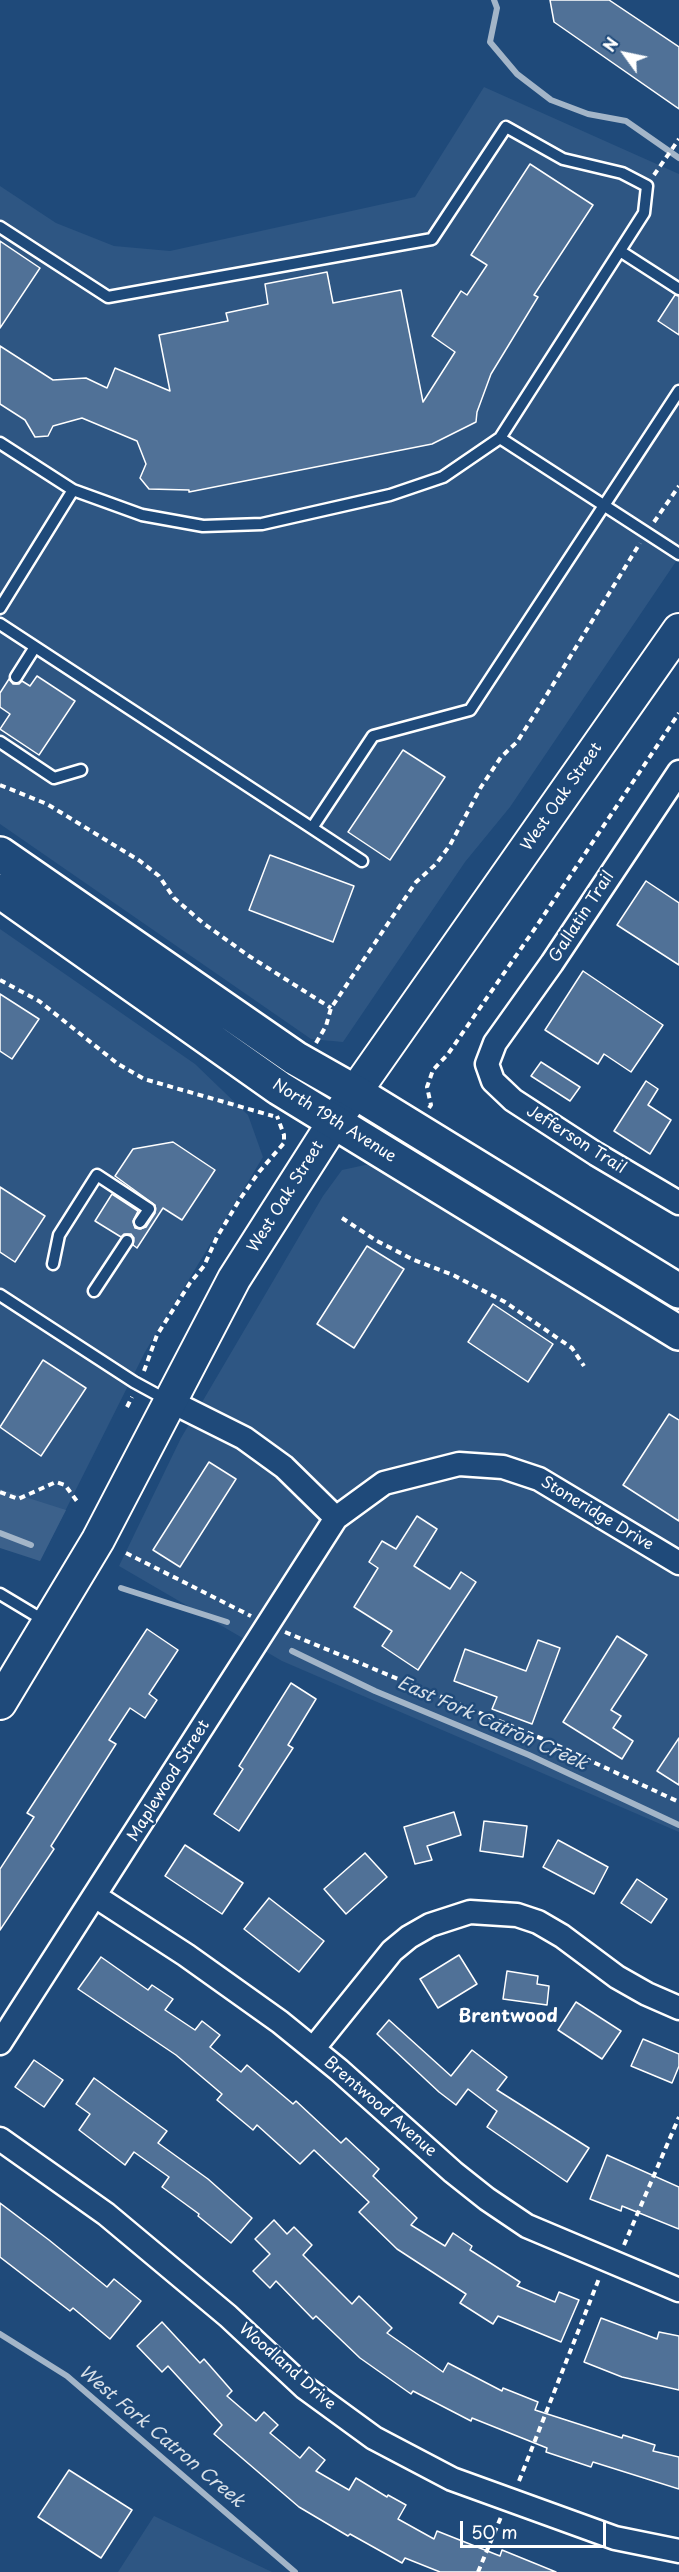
<!DOCTYPE html>
<html>
<head>
<meta charset="utf-8">
<style>
	body { margin:0 }
	#map { position:relative; width:679px; height:2572px; overflow:hidden; background:#1f4a7a; font-family:"Playpen Sans",sans-serif }
	canvas { display:block }
	.north { position:absolute; left:595px; top:24px; width:60px; height:60px; -webkit-text-stroke:4px #1f4a7a; paint-order:stroke; rotate:303deg; font-size:16px; font-weight:700; line-height:24px; text-align:center; color:#fff }
	.north::after { content:''; display:block; margin:auto; width:21px; height:27px; background:#fff; clip-path:polygon(50% 0,100% 100%,50% 72%,0 100%) }
	.scale { position:absolute; left:460px; top:2521px; width:146px; height:27px; box-sizing:border-box; border:3px solid #fff; border-top:0; padding-left:8px; font-size:18px; line-height:21px; white-space:nowrap; color:#fff; -webkit-text-stroke:4px #1f4a7a; paint-order:stroke }
</style>
</head>
<body>
<div id="map">
<canvas width="679" height="2572"></canvas>
<div class="north">N</div>
<div class="scale">50 m</div>
</div>
<script>
const g = document.querySelector('canvas').getContext('2d');
g.lineJoin = 'round';
function fillPath(path, color) { g.fillStyle = color; g.fill(path, 'evenodd'); }
const toPath = rows => new Path2D(rows.map(r => 'M' + r).join(''));
function stroke(path, color, width, dash) { g.strokeStyle = color; g.lineWidth = width; g.lineCap = dash ? 'butt' : 'round'; g.setLineDash(dash || []); g.stroke(path); }
function drawText(font, color, halo, rows, align = 'center') {
  g.font = font + ' "Playpen Sans",sans-serif'; g.lineWidth = 5; g.setLineDash([]); g.textBaseline = 'middle'; g.strokeStyle = halo; g.fillStyle = color; for (const [text, x, y, turn = 0] of rows) {
    g.save(); g.translate(x, y); g.rotate((+turn || 0) * Math.PI / 180); g.textAlign = isNaN(turn) ? turn : align; if (halo) g.strokeText(text, 0, 0); g.fillText(text, 0, 0); g.restore();
  }
}
fillPath(toPath([
	[484,87,679,174,679,557,510,807,465,862,343,1042,311,1039,0,824,0,186,56,223,114,246,170,251,415,197],
	[0,929,195,1064,248,1115,263,1157,145,1352,40,1561,0,1546],
	[379,1162,679,1345,679,1832,282,1661,119,1566,181,1438,323,1196,342,1170],
	[154,2516,272,2572,118,2572]
]), '#2e5683');
fillPath(toPath([
	[0,1489,66,1510,40,1561,0,1548]
]), '#3c618b');
stroke(toPath([
	[494,0,497,8,490,42,517,74,551,100,588,114,626,121,679,158],
	[0,1533,31,1545],
	[121,1588,227,1622],
	[292,1651,375,1691,529,1755,679,1825],
	[0,2334,67,2376,295,2572]
]), '#a3b5c8', 6);
const building = toPath([
	[550,0,609,0,679,47,679,109,554,22,550,0],
	[530,164,593,205,534,295,538,297,491,374,477,412,476,422,432,444,189,492,189,490,149,489,140,478,146,464,137,441,82,418,53,426,48,436,35,437,25,420,0,404,0,346,53,380,86,378,107,388,115,368,170,391,159,335,228,321,226,313,268,304,265,284,327,272,333,303,401,290,423,402,455,352,432,336,461,291,467,295,487,265,471,255,530,164],
	[0,241,40,268,0,328,0,241],
	[675,295,679,296,679,335,658,321,675,295],
	[37,676,75,701,39,755,0,729,10,714,0,707,0,693,9,679,13,684,19,684,22,681,30,686,37,676],
	[403,750,445,777,390,860,348,832,403,750],
	[270,855,354,886,333,942,249,910,270,855],
	[646,881,679,903,679,965,617,925,646,881],
	[583,971,663,1025,631,1072,604,1054,598,1064,545,1030,583,971],
	[0,994,39,1019,12,1059,0,1051,0,994],
	[541,1062,580,1087,570,1101,531,1076,541,1062],
	[646,1081,658,1089,648,1105,671,1120,650,1154,614,1131,646,1081],
	[173,1142,215,1170,182,1220,163,1208,137,1248,133,1245,134,1238,131,1234,124,1234,121,1237,95,1221,112,1194,138,1211,133,1221,135,1228,140,1229,146,1227,155,1213,155,1205,115,1176,133,1149,173,1142],
	[0,1187,45,1216,15,1262,0,1252,0,1187],
	[367,1246,404,1269,354,1348,317,1324,367,1246],
	[493,1304,553,1344,528,1382,468,1342,493,1304],
	[43,1360,86,1388,41,1456,0,1427,43,1360],
	[669,1414,679,1420,679,1521,623,1485,669,1414],
	[209,1462,236,1479,180,1567,153,1550,209,1462],
	[417,1516,437,1529,414,1566,450,1589,461,1572,476,1582,418,1670,382,1646,392,1631,354,1607,378,1568,369,1562,382,1541,396,1549,417,1516],
	[147,1629,178,1650,149,1694,157,1700,145,1718,130,1708,109,1740,116,1744,51,1846,54,1849,0,1930,0,1869,34,1817,27,1813,147,1629],
	[617,1636,647,1655,611,1710,621,1716,613,1728,633,1741,622,1759,563,1722,617,1636],
	[538,1640,560,1648,532,1724,492,1709,497,1697,454,1681,465,1649,526,1671,538,1640],
	[291,1683,316,1699,288,1745,293,1748,239,1831,214,1814,243,1769,239,1766,291,1683],
	[679,1738,679,1785,657,1771,679,1738],
	[454,1812,461,1835,427,1846,432,1860,415,1864,404,1827,454,1812],
	[484,1821,527,1826,523,1857,480,1851,484,1821],
	[558,1840,608,1867,594,1894,543,1867,558,1840],
	[185,1845,243,1883,222,1914,165,1876,185,1845],
	[365,1853,387,1877,346,1914,324,1889,365,1853],
	[637,1879,667,1899,651,1923,621,1903,637,1879],
	[269,1898,324,1941,299,1972,244,1929,269,1898],
	[459,1955,477,1984,438,2008,420,1979,459,1955],
	[101,1957,148,1990,152,1985,173,1999,165,2010,195,2030,202,2021,220,2035,210,2047,241,2072,247,2065,293,2104,296,2101,341,2143,346,2138,379,2169,373,2176,417,2218,411,2225,445,2246,453,2233,472,2246,470,2250,520,2282,517,2286,555,2302,559,2292,579,2300,561,2342,498,2316,493,2324,460,2303,466,2294,397,2249,359,2212,369,2202,314,2150,300,2164,257,2125,253,2130,217,2100,222,2094,176,2055,78,1989,101,1957],
	[507,1971,538,1976,537,1984,549,1986,547,2005,503,1999,507,1971],
	[576,2002,621,2031,602,2059,558,2030,576,2002],
	[389,2020,451,2076,472,2050,507,2077,497,2090,589,2148,567,2182,487,2127,497,2111,468,2089,456,2105,439,2092,377,2034,389,2020],
	[643,2039,679,2054,679,2066,672,2083,631,2066,643,2039],
	[34,2060,63,2080,44,2107,15,2087,34,2060],
	[94,2078,167,2131,158,2143,208,2179,252,2218,231,2243,198,2216,199,2214,162,2187,169,2177,134,2152,125,2165,79,2130,90,2114,76,2104,94,2078],
	[607,2155,679,2187,679,2229,622,2206,621,2211,590,2199,607,2155],
	[0,2203,49,2240,107,2287,114,2279,141,2301,110,2339,73,2308,70,2311,0,2257,0,2203],
	[274,2220,287,2234,294,2227,312,2245,303,2255,352,2304,359,2296,392,2328,387,2333,443,2372,448,2363,502,2391,503,2388,538,2402,535,2410,622,2438,623,2435,655,2445,653,2451,679,2457,679,2489,593,2462,591,2467,546,2452,547,2448,472,2418,471,2421,413,2391,411,2394,360,2358,316,2316,313,2319,276,2281,270,2288,253,2271,270,2254,255,2239,274,2220],
	[601,2318,657,2339,659,2332,679,2336,679,2390,622,2377,584,2362,601,2318],
	[162,2322,200,2363,204,2359,232,2391,227,2396,256,2421,264,2412,278,2425,270,2433,300,2458,309,2447,325,2460,316,2471,349,2490,356,2478,387,2497,388,2495,406,2505,398,2519,434,2539,437,2531,500,2556,502,2550,556,2572,440,2572,405,2558,402,2563,350,2534,348,2536,299,2507,214,2434,222,2425,168,2366,162,2372,137,2346,162,2322],
	[69,2470,132,2510,101,2558,38,2517,69,2470]
]);
fillPath(building, '#507197');
stroke(building, '#fff', 1.5);
const lane = toPath([
	[0,227,108,297,432,239,506,127,563,159,622,173,647,186,644,213,500,438,443,477,390,495,262,524,203,526,142,515,73,490,0,443],
	[620,251,679,289],
	[500,438,679,554],
	[0,608,73,490],
	[0,624,312,828,373,736,470,710,679,391],
	[16,677,35,647],
	[0,742,54,778,81,770],
	[312,828,362,861],
	[53,1264,59,1235,97,1175,149,1209,140,1222],
	[94,1291,127,1241],
	[0,1295,134,1382,167,1400],
	[0,1594,45,1621]
]);
const street = toPath([
	[679,772,552,963,495,1043,487,1064,493,1081,513,1100,596,1154,679,1203],
	[170,1401,244,1438,284,1467,336,1518,384,1483,459,1464,503,1467,539,1479,679,1563],
	[95,1896,186,1955,280,2022,339,2070,453,2172,487,2199,527,2226,679,2290],
	[0,2043,336,1518],
	[313,2049,392,1951,409,1937,430,1925,470,1912,517,1915,538,1922,562,1936,617,1977,647,1994,679,2008],
	[0,2139,106,2214,228,2316,304,2387,374,2438,452,2479,615,2538,679,2551]
]);
const secondary = toPath([
	[0,1703,98,1540,234,1279,334,1122,679,630]
]);
const primary = toPath([
	[0,854,295,1058,355,1092,679,1291],
	[0,891,279,1088,679,1333]
]);
stroke(lane, '#fff', 15);
stroke(street, '#fff', 27);
stroke(secondary, '#fff', 36);
stroke(primary, '#fff', 38);
stroke(toPath([
	[654,175,679,139],
	[654,522,679,486],
	[0,785,47,804,140,861,159,876,174,898,203,923,249,956,331,1008],
	[0,980,39,1001,118,1064,144,1079,273,1116],
	[316,1043,326,1026,331,1008,416,882,436,864,450,845,481,787,501,757,517,742,538,709,640,543],
	[429,1108,431,1105,427,1087,433,1070,448,1054,538,924,679,713],
	[342,1218,377,1241,414,1260,453,1275,505,1302,572,1348,584,1366],
	[144,1371,157,1335,190,1283,204,1266,217,1237,240,1199,259,1172,284,1143,284,1135,277,1116],
	[127,1407,132,1397],
	[0,1492,18,1499,56,1482,65,1485,79,1504],
	[126,1553,251,1616],
	[285,1632,550,1742,679,1802],
	[624,2245,679,2117],
	[519,2481,600,2276],
	[478,2572,501,2517]
]), '#fff', 4, [6, 4.5]);
stroke(lane, '#1f4a7a', 10);
stroke(street, '#1f4a7a', 22);
stroke(secondary, '#1f4a7a', 32);
stroke(primary, '#1f4a7a', 33);
drawText('16px', '#fff', '#1f4a7a', [
	["West Oak Street",562,797,-55],
	["Gallatin Trail",582,917,-57],
	["North 19th Avenue",334,1121,32],
	["Jefferson Trail",576,1140,32],
	["West Oak Street",286,1197,-58],
	["Stoneridge Drive",597,1514,31],
	["Maplewood Street",169,1781,-58],
	["Brentwood Avenue",380,2107,41],
	["Woodland Drive",287,2367,41]
]);
drawText('italic 18px', '#d8e0e8', '#1f4a7a', [
	["East Fork Catron Creek",492,1724,24],
	["West Fork Catron Creek",161,2437,40]
]);
drawText('bold 18px', '#fff', '#1f4a7a', [
	["Brentwood",508,2017]
]);
</script>
</body>
</html>
